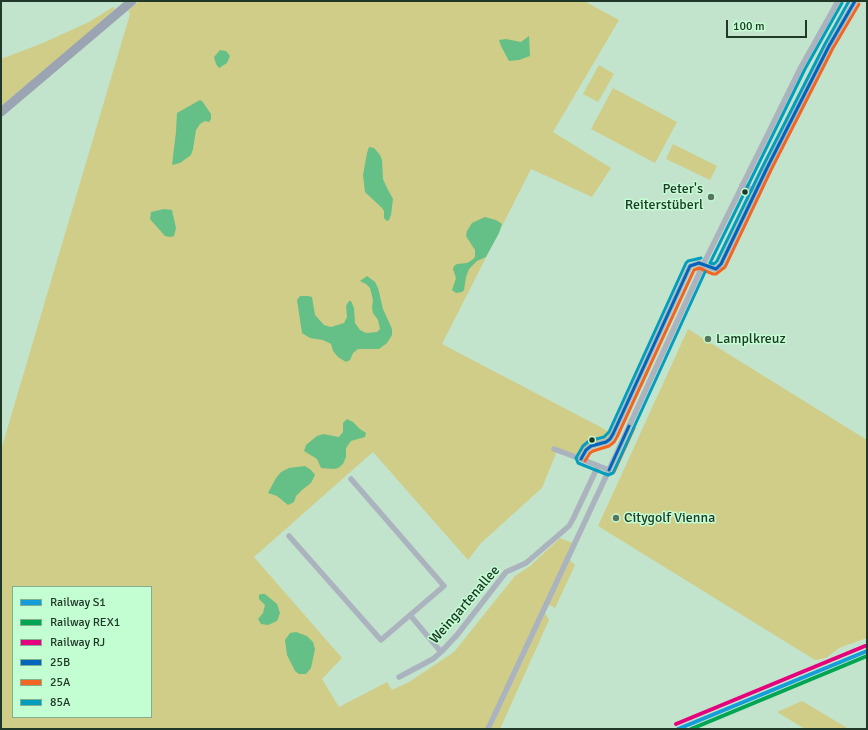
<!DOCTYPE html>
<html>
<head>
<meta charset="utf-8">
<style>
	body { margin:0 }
	#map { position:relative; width:868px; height:730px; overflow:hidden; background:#c3e4cc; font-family:Signika,sans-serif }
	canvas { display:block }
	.frame { position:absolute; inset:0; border:2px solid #203828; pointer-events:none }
	.legend { position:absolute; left:12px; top:586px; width:140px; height:132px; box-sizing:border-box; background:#c3fed3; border:1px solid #82af8f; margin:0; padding:5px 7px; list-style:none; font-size:12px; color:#203828 }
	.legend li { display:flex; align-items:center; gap:8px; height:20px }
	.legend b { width:20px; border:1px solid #82af8f }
	.scale { position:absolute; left:726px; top:20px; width:81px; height:18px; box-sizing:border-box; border:2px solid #203828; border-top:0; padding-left:5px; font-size:12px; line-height:14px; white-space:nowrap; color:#203828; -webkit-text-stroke:3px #c3fed3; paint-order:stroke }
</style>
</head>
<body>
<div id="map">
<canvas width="868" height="730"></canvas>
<div class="frame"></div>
<ul class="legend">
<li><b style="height:5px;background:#159dd9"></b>Railway S1</li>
<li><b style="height:5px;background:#00a651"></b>Railway REX1</li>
<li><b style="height:5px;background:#e5007d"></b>Railway RJ</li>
<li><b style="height:5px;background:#0065bd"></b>25B</li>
<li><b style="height:5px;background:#f26522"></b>25A</li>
<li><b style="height:5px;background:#039ebd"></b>85A</li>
</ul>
<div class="scale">100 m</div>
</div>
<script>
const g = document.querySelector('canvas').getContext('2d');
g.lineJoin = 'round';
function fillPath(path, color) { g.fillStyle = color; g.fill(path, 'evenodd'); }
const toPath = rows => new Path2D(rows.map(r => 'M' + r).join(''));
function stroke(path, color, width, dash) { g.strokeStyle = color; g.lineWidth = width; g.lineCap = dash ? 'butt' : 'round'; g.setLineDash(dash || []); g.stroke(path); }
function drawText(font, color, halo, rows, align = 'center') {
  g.font = font + ' Signika,sans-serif'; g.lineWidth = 3; g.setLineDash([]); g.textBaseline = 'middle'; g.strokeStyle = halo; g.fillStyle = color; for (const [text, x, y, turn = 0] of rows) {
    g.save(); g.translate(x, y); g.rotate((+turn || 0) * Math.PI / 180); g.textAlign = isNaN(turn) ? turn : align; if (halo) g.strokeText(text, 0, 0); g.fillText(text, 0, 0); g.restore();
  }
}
fillPath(toPath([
	[139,1,584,1,619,20,553,132,611,168,592,197,531,169,442,344,608,431,613,434,610,439,593,445,581,459,557,451,542,488,481,543,468,560,373,452,254,557,342,658,322,679,339,707,387,682,392,690,409,682,454,652,515,576,530,566,560,538,575,544,488,729,1,729,1,450,130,14,128,11],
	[13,587,151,587,151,717,13,717],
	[113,7,115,9,100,24,1,106,1,59,43,43,89,22],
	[599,65,614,74,598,102,583,94],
	[613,88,677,122,655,163,591,129],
	[673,144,717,166,710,180,666,159],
	[688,329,867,440,867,638,839,648,826,658,815,660,598,526],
	[570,560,575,565,555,608,548,604],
	[545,613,549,620,500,729,491,729],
	[802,701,849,729,805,729,777,712]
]), '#cfcd88');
fillPath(toPath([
	[529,36,530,56,519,60,509,61,501,46,499,40,506,39,521,42],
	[220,50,226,51,230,56,227,63,219,68,216,64,214,57],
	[200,100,202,101,211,114,211,119,209,122,205,121,200,124,196,130,193,149,191,155,180,163,172,165,176,132,177,113],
	[369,147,374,148,380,155,382,160,383,179,387,188,393,199,391,215,389,220,387,221,384,218,384,211,382,208,365,192,363,175,367,153],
	[164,209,172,210,176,228,174,236,170,237,165,236,150,219,151,212],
	[485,217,496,220,502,224,499,233,486,257,477,261,469,269,466,277,464,290,462,292,456,293,452,290,456,278,453,269,454,266,457,264,467,263,472,260,475,257,475,250,466,236,467,231,472,223],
	[367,276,375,282,378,288,383,309,392,329,392,335,387,343,379,349,358,349,353,353,350,360,346,362,338,357,333,351,331,344,323,340,310,338,302,333,297,300,300,296,308,296,312,297,315,315,324,325,331,327,344,323,347,317,346,306,349,301,351,301,354,308,355,323,360,330,366,333,377,332,380,329,378,320,373,313,372,308,373,300,370,288,366,284,360,281],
	[347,419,353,422,360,429,366,433,365,437,351,441,346,448,346,457,343,464,338,468,334,469,321,468,317,459,304,451,306,445,317,436,323,434,339,437,343,432,343,423],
	[305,466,311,470,315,475,311,483,302,490,296,496,294,502,288,505,277,496,268,493,276,478,281,472,289,468],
	[261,594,265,594,277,604,280,613,277,621,268,625,261,624,258,619,263,613,265,605,259,599,259,595],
	[296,632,307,636,313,642,315,649,311,668,306,674,299,674,295,671,287,655,285,640,290,633]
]), '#64c087');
stroke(toPath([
	[742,185,756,191],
	[554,449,581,459,609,470],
	[581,459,586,450,591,446,606,442,610,439,613,434,690,266,699,263,714,269,716,269,721,264,767,168,829,46,855,1],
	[289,536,381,640,444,586,351,479],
	[410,615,441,652],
	[399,677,433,659,441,652,457,635,506,572,526,563,569,526,573,519,598,466],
	[488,729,609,470,703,265,801,67,838,1]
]), '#abb4be', 5.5);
stroke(toPath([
	[1,112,132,1]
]), '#9ba4b2', 9);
stroke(toPath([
	[581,459,586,450,591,446,606,442,610,439,613,434,690,266,699,263,716,269,721,264,767,168,829,46,855,1],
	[609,470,629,426]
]), '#0065bd', 3);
stroke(toPath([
	[585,461,590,453,593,451,609,446,614,442,617,437,694,270,699,268,713,274,716,274,725,267,771,170,833,48,859,4],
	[614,472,634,428]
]), '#f26522', 3);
stroke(toPath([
	[842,3,805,69,710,263,714,264,717,261,763,166,825,44,849,1],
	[701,258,688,261,686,263,609,432,604,437,589,441,583,446,576,458,578,463,608,475,613,473,705,272]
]), '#039ebd', 3);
stroke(toPath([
	[678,729,867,651]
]), '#159dd9', 4);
stroke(toPath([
	[691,729,867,656]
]), '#00a651', 4);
stroke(toPath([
	[676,724,865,646]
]), '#e5007d', 4);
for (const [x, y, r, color] of [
	[745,192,3.5,"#203828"],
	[711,197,4,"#597461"],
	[708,339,4,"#597461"],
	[592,440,3.5,"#203828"],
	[616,518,4,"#597461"]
]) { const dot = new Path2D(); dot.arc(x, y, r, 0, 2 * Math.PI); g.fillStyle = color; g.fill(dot); stroke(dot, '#c3fed3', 1.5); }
drawText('14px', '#203828', '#c3fed3', [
	["Peter's",703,189,"right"],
	["Reiterstüberl",703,205,"right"],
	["Lamplkreuz",716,339],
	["Citygolf Vienna",624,518]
], 'left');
drawText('14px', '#203828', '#c3fed3', [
	["Weingartenallee",465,605,-49]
]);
</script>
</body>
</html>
